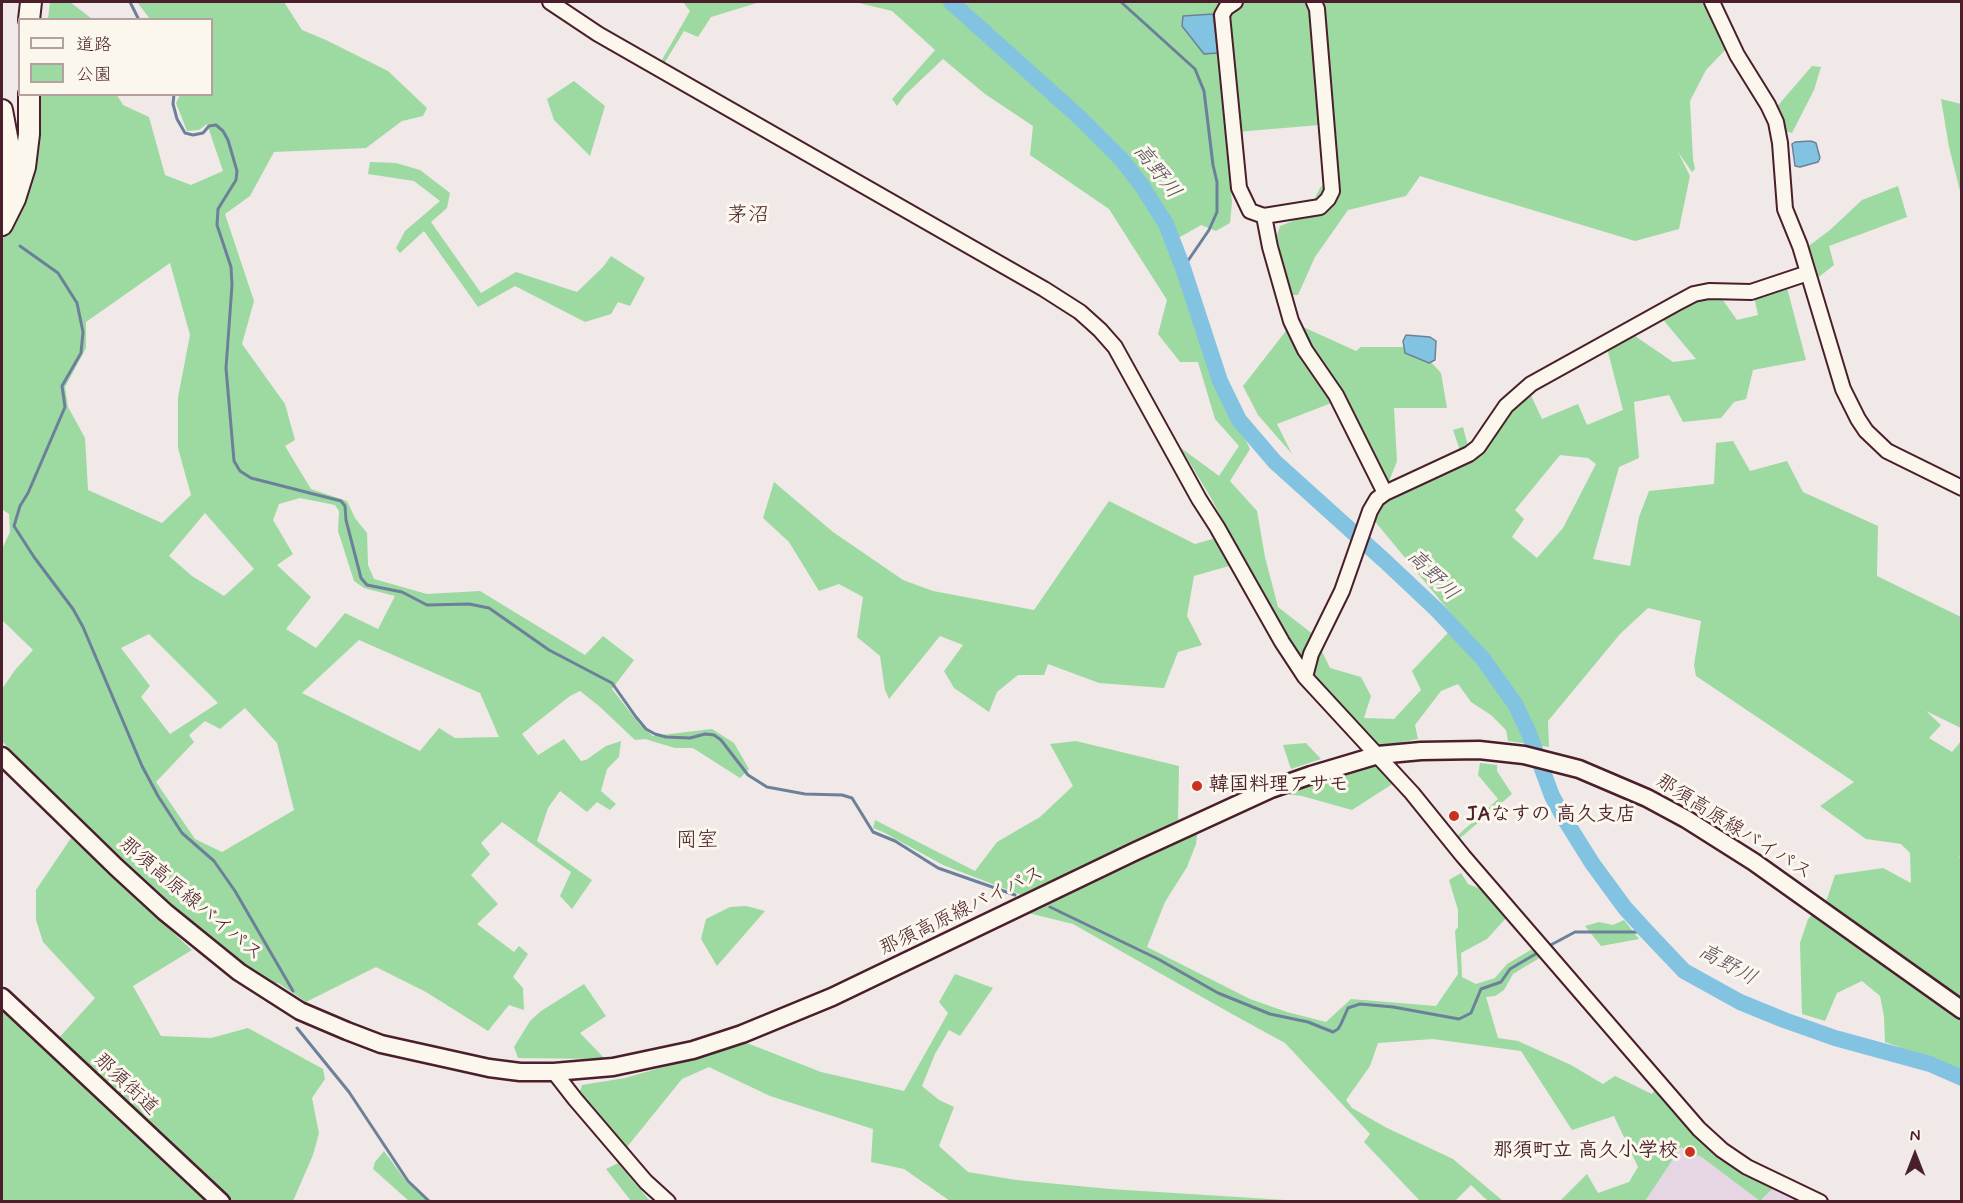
<!DOCTYPE html>
<html>
<head>
<meta charset="utf-8">
<style>
	body { margin:0 }
	#map { position:relative; width:1963px; height:1203px; overflow:hidden; background:#f1e8e8; font-family:Mynerve,"Klee One",sans-serif }
	canvas { display:block }
	.frame { position:absolute; inset:0; border:3px solid #4a1f2b; pointer-events:none }
	.legend { position:absolute; left:18px; top:18px; width:195px; height:78px; box-sizing:border-box; background:#fbf7ec; border:2px solid #b4a19f; margin:0; padding:8px 10px; list-style:none; font-size:18px; color:#4a1f2b }
	.legend li { display:flex; align-items:center; gap:12px; height:30px }
	.legend b { width:30px; border:2px solid #b4a19f }
	.north { position:absolute; left:1885px; top:1125px; width:60px; height:60px; -webkit-text-stroke:4px #fbf7ec; paint-order:stroke; rotate:0deg; font-size:16px; font-weight:700; line-height:24px; text-align:center; color:#4a1f2b }
	.north::after { content:''; display:block; margin:auto; width:21px; height:27px; background:#4a1f2b; clip-path:polygon(50% 0,100% 100%,50% 72%,0 100%) }
</style>
</head>
<body>
<div id="map">
<canvas width="1963" height="1203"></canvas>
<div class="frame"></div>
<ul class="legend">
<li><b style="height:8px;background:#fbf7ec"></b>道路</li>
<li><b style="height:16px;background:#9cdaa2"></b>公園</li>
</ul>
<div class="north">N</div>
</div>
<script>
const g = document.querySelector('canvas').getContext('2d');
g.lineJoin = 'round';
function fillPath(path, color) { g.fillStyle = color; g.fill(path, 'evenodd'); }
const toPath = rows => new Path2D(rows.map(r => 'M' + r).join(''));
function stroke(path, color, width, dash) { g.strokeStyle = color; g.lineWidth = width; g.lineCap = dash ? 'butt' : 'round'; g.setLineDash(dash || []); g.stroke(path); }
function drawText(font, color, halo, rows, align = 'center') {
  g.font = font + ' Mynerve,"Klee One",sans-serif'; g.lineWidth = 6; g.setLineDash([]); g.textBaseline = 'middle'; g.strokeStyle = halo; g.fillStyle = color; for (const [text, x, y, turn = 0] of rows) {
    g.save(); g.translate(x, y); g.rotate((+turn || 0) * Math.PI / 180); g.textAlign = isNaN(turn) ? turn : align; if (halo) g.strokeText(text, 0, 0); g.fillText(text, 0, 0); g.restore();
  }
}
fillPath(toPath([
	[1676,1132,1808,1202,1632,1202]
]), '#e6d6e4');
fillPath(toPath([
	[50,2,70,2,92,19,48,19],
	[137,2,284,2,302,30,326,40,388,71,427,108,423,116,402,121,366,148,274,152,250,196,225,214,254,301,242,344,285,404,295,440,285,446,311,489,347,501,355,518,367,533,368,565,374,579,427,594,480,591,585,655,603,636,634,660,612,689,640,725,653,736,712,729,734,743,749,769,740,778,693,748,675,748,645,739,635,740,599,706,580,691,570,696,522,734,538,755,564,739,581,761,586,760,606,746,621,741,619,757,607,769,601,791,616,804,610,810,597,802,587,812,560,791,548,808,537,841,592,880,572,909,560,896,571,872,502,822,481,843,490,854,471,875,498,904,477,924,514,952,519,946,528,954,513,977,523,988,524,1010,509,1005,488,1031,426,992,376,967,306,1002,278,983,266,984,170,911,24,768,2,741,2,689,15,670,33,650,2,620,2,549,10,532,9,514,2,509,2,240,24,199,37,95,117,95,123,105,149,117,165,175,191,185,223,171,207,124,199,130,187,131,176,103,180,95,212,94,212,20,150,19],
	[170,263,190,335,178,397,178,448,191,495,162,523,88,490,85,438,68,407,65,387,86,348,86,322],
	[300,498,335,505,339,511,338,531,354,581,364,588,395,596,378,629,345,613,316,648,286,629,311,597,277,565,293,554,273,520,279,504],
	[205,513,254,569,224,596,192,576,169,556],
	[149,634,218,703,170,734,141,697,150,686,121,648],
	[359,640,480,693,499,737,455,738,439,728,420,751,302,693],
	[245,708,277,743,294,810,222,852,195,839,156,782,194,742,189,735,205,721,220,729],
	[683,2,760,2,711,17,698,37,684,31,662,67,659,65,690,11],
	[855,2,1706,2,1727,48,1706,70,1690,101,1693,159,1695,169,1692,172,1678,152,1690,176,1679,229,1635,241,1420,176,1406,196,1348,210,1315,257,1298,295,1290,295,1283,271,1277,235,1280,226,1306,216,1320,188,1336,170,1331,124,1225,133,1232,202,1230,223,1216,231,1201,225,1168,244,1212,372,1250,449,1230,481,1257,511,1265,557,1278,607,1314,635,1330,668,1361,677,1371,696,1364,718,1394,719,1421,690,1412,671,1458,622,1373,519,1381,504,1464,462,1453,430,1463,427,1471,458,1510,407,1529,391,1542,419,1578,404,1587,425,1623,410,1607,348,1632,334,1673,362,1696,359,1660,316,1695,296,1720,296,1737,320,1758,315,1754,296,1786,284,1806,360,1753,370,1746,399,1734,402,1721,418,1683,422,1669,395,1634,402,1639,458,1619,467,1593,559,1630,566,1639,517,1649,491,1714,484,1716,443,1733,441,1750,471,1787,461,1803,492,1878,526,1877,576,1961,617,1961,728,1926,711,1941,725,1929,738,1952,752,1961,741,1962,854,1959,856,1962,860,1961,1070,1885,1042,1884,1016,1880,996,1862,981,1837,993,1825,1021,1802,1014,1800,943,1808,919,1827,899,1835,875,1883,868,1911,883,1910,853,1901,844,1866,839,1820,806,1854,782,1696,676,1694,665,1701,621,1648,608,1620,634,1548,721,1549,747,1508,741,1506,730,1491,715,1471,702,1458,684,1441,691,1415,725,1418,739,1381,746,1330,698,1300,664,1266,609,1229,566,1194,576,1187,616,1202,645,1178,652,1164,688,1099,683,1048,664,1044,675,1018,675,997,692,989,712,954,688,944,671,963,645,940,636,889,699,885,690,880,656,857,637,863,597,839,584,819,591,789,542,763,518,774,482,833,532,903,580,933,591,1034,610,1109,501,1195,544,1230,534,1211,498,1181,448,1219,476,1239,446,1215,419,1198,362,1180,362,1158,334,1167,300,1109,209,1030,155,1033,126,985,94,943,59,905,95,897,106,892,99,935,50,892,11],
	[1560,455,1588,458,1596,464,1563,528,1537,558,1512,537,1524,519,1515,510],
	[1812,66,1821,67,1814,90,1792,133,1782,130,1774,110],
	[574,81,605,106,590,156,554,120,547,99],
	[1941,99,1961,104,1961,195,1949,147],
	[370,162,396,163,420,170,450,193,447,208,431,222,481,293,516,272,577,292,603,267,611,256,645,278,630,306,618,302,611,314,585,322,515,286,478,307,424,231,400,253,396,248,405,231,440,201,414,181,368,174],
	[1898,186,1907,217,1829,246,1834,265,1815,280,1806,248,1830,230,1862,200],
	[1301,326,1356,351,1361,347,1404,347,1405,353,1428,363,1431,362,1441,373,1447,408,1394,408,1397,461,1388,484,1299,331],
	[1289,327,1334,402,1277,424,1292,454,1258,415,1243,386],
	[1076,741,1179,766,1178,820,1021,895,943,865,883,832,873,828,875,820,975,871,997,842,1040,817,1073,786,1050,744],
	[1306,743,1321,759,1291,769,1283,745],
	[1480,763,1497,765,1497,771,1512,794,1459,839,1457,836,1498,799,1478,775],
	[1381,764,1397,781,1352,810,1302,796,1285,794,1344,773],
	[1198,828,1196,844,1187,867,1165,902,1147,947,1250,999,1287,1012,1326,1022,1351,999,1436,1006,1458,974,1455,931,1458,927,1458,910,1449,880,1461,873,1468,884,1483,890,1506,918,1487,939,1461,953,1462,977,1476,984,1495,978,1507,964,1534,948,1541,957,1513,974,1504,990,1495,996,1486,997,1498,1038,1518,1041,1571,1065,1603,1084,1615,1076,1652,1094,1658,1086,1774,1187,1760,1201,1703,1158,1681,1147,1645,1201,1560,1201,1587,1174,1598,1193,1629,1182,1638,1167,1614,1116,1572,1130,1521,1051,1433,1039,1378,1043,1370,1066,1346,1100,1352,1108,1385,1127,1453,1159,1503,1201,1488,1201,1471,1185,1455,1201,1420,1201,1364,1142,1370,1134,1285,1043,1232,1014,1073,924,1024,912],
	[71,838,192,950,133,986,161,1036,211,1038,248,1028,323,1069,325,1079,312,1098,319,1133,313,1155,293,1201,233,1201,57,1040,95,998,43,942,36,920,36,890],
	[746,906,765,911,717,966,701,939,706,919,730,907],
	[1624,920,1639,939,1601,946,1585,926,1599,922,1613,925],
	[955,974,993,988,960,1036,949,1030,935,1054,922,1086,939,1100,954,1107,939,1146,968,1172,1016,1180,1110,1189,1301,1201,950,1201,904,1169,871,1162,873,1129,770,1096,709,1067,682,1079,627,1147,580,1092,582,1085,625,1078,747,1043,821,1072,904,1091,948,1013,939,1002],
	[584,984,606,1016,580,1033,605,1059,518,1058,514,1047,530,1021,541,1011],
	[2,1005,212,1201,2,1201],
	[384,1151,406,1181,428,1201,409,1201,373,1169,375,1162],
	[618,1163,650,1201,631,1201,606,1169]
]), '#9cdaa2');
const water = toPath([
	[1213,14,1218,53,1204,54,1182,26,1183,16,1213,14],
	[1811,141,1816,143,1820,158,1818,162,1800,167,1795,166,1792,144,1795,142,1811,141],
	[1406,335,1430,337,1436,341,1435,360,1429,363,1405,353,1403,341,1406,335]
]);
fillPath(water, '#82c3e2');
stroke(water, '#6c8199', 1.5);
stroke(toPath([
	[130,2,139,20],
	[1121,2,1195,69,1204,91,1213,165,1217,182,1217,212,1209,230,1183,268],
	[174,94,173,104,177,119,185,133,193,135,203,133,209,126,216,125,223,131,228,140,237,171,236,180,218,209,217,225,231,267,232,285,226,368,234,461,240,471,251,478,341,501,345,506,346,520,361,578,367,585,402,592,427,605,469,604,489,608,549,650,612,683,636,717,646,729,655,734,666,737,690,738,705,734,714,735,721,740,748,775,767,787,805,794,842,795,852,798,873,832,895,841,938,868,1015,895],
	[20,246,58,273,77,303,83,332,81,353,62,386,65,407,28,493,20,506,14,526,34,557,73,609,83,627,142,766,158,796,182,833,214,861,235,891,293,991],
	[1050,907,1158,959,1218,993,1270,1014,1308,1022,1333,1032,1338,1029,1341,1024,1348,1008,1360,1004,1393,1007,1459,1019,1471,1013,1481,989,1501,982,1510,969,1539,952],
	[1547,947,1575,932,1647,932],
	[297,1028,349,1092,408,1181,430,1202]
]), '#6c8199', 3);
stroke(toPath([
	[951,2,1079,117,1122,160,1142,186,1166,224,1183,268,1220,381,1239,420,1275,462,1386,562,1438,611,1483,659,1515,704,1528,731,1552,796,1567,823,1592,863,1625,908,1647,932,1684,971,1740,1002,1784,1020,1835,1038,1930,1064,1962,1078]
]), '#82c3e2', 16);
const minor = toPath([
	[550,2,598,34,1044,289,1080,312,1100,330,1115,347,1199,499,1217,527,1282,642,1305,677,1412,793,1463,856,1699,1129,1722,1150,1747,1167,1820,1202],
	[1235,2,1226,8,1222,15,1239,188,1250,211,1264,216,1320,207,1328,199,1332,191,1317,9,1314,2],
	[1712,2,1737,55,1768,105,1776,122,1780,143,1785,209,1800,246,1843,389,1858,419,1866,431,1887,451,1962,488],
	[1264,216,1270,247,1291,321,1305,350,1336,395,1385,493],
	[1305,677,1311,654,1342,591,1370,511,1377,499,1385,493,1469,454,1478,447,1506,406,1531,384,1677,303,1694,294,1709,291,1751,292,1808,273],
	[554,1072,575,1099,646,1182,668,1202]
]);
const major = toPath([
	[2,756,116,867,165,912,239,972,300,1011,347,1031,381,1044,489,1068,520,1072,554,1072,613,1067,693,1050,742,1034,832,997,1136,851,1271,789,1311,775,1378,755,1421,751,1479,750,1524,755,1579,769,1647,798,1686,819,1754,862,1962,1010],
	[2,997,221,1202]
]);
const highway = toPath([
	[29,20,31,2],
	[2,110,9,147,8,175,2,201],
	[2,225,15,199,25,167,29,134,29,94]
]);
stroke(minor, '#4a1f2b', 18);
stroke(major, '#4a1f2b', 21);
stroke(highway, '#4a1f2b', 24);
stroke(minor, '#fbf7ec', 14);
stroke(major, '#fbf7ec', 16);
stroke(highway, '#fbf7ec', 20);
for (const [x, y, r, color] of [
	[1197,786,6,"#c8321e"],
	[1454,816,6,"#c8321e"],
	[1690,1152,6,"#c8321e"]
]) { const dot = new Path2D(); dot.arc(x, y, r, 0, 2 * Math.PI); g.fillStyle = color; g.fill(dot); stroke(dot, '#fbf7ec', 2); }
drawText('bold 20px', '#4a1f2b', '#fbf7ec', [
	["韓国料理アサモ",1209,786],
	["JAなすの 高久支店",1466,816],
	["那須町立 高久小学校",1678,1152,"right"]
], 'left');
drawText('20px', '#4a1f2b', '#fbf7ec', [
	["那須高原線バイパス",1733,828,32],
	["那須高原線バイパス",190,900,40],
	["那須高原線バイパス",962,912,-26],
	["那須街道",125,1085,43]
]);
drawText('italic 21px', '#5b5062', '#fbf7ec', [
	["高野川",1156,172,52],
	["高野川",1432,576,45],
	["高野川",1727,966,29]
]);
drawText('21px', '#4a1f2b', '#fbf7ec', [
	["茅沼",748,217],
	["岡室",697,842]
]);
</script>
</body>
</html>
